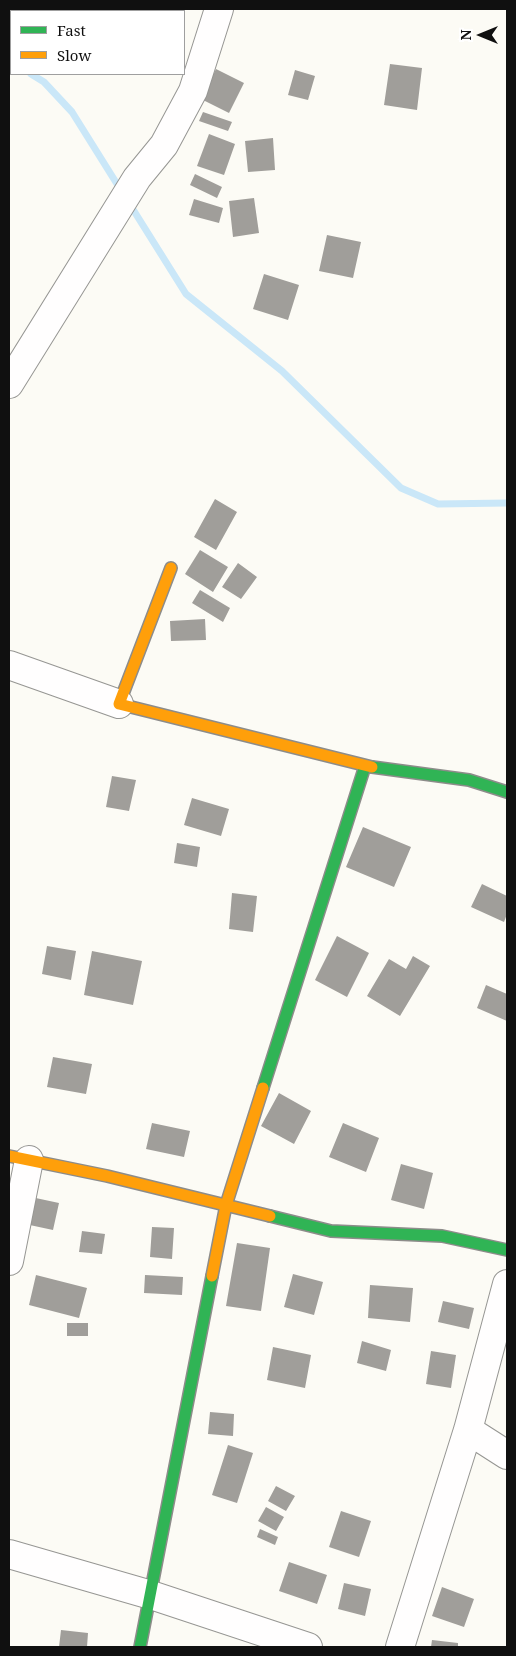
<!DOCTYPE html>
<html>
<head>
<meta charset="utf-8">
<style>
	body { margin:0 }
	#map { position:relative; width:516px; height:1656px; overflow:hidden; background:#fcfbf5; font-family:"Noto Serif",serif }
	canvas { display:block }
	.frame { position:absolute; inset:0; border:10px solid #101010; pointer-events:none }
	.legend { position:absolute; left:10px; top:10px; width:175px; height:65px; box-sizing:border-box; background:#fff; border:1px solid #9f9f9f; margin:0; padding:6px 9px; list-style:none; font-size:15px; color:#101010 }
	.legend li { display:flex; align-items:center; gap:10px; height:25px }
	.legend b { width:25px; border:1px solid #9f9f9f }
	.north { position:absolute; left:456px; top:10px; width:50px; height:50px; -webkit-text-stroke:4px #fff; paint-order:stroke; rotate:270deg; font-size:14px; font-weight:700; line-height:20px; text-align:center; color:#101010 }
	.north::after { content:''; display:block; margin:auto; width:18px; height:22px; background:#101010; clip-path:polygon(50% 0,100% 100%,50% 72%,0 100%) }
</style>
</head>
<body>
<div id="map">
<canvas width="516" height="1656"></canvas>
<div class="frame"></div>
<ul class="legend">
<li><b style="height:6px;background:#30b455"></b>Fast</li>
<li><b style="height:6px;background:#ff9f0a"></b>Slow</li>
</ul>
<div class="north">N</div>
</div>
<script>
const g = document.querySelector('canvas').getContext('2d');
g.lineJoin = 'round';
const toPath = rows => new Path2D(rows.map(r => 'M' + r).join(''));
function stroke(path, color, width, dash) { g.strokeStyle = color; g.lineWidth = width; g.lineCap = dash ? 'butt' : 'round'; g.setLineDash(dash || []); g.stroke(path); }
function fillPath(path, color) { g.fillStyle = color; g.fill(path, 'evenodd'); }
stroke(toPath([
	[9,60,11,61],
	[31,74,44,82,72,112,122,192],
	[129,203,186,294,282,371,401,488,438,504,507,503]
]), '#cae7f8', 7);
fillPath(toPath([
	[390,64,422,68,417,110,384,105],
	[216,69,244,83,229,113,201,99],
	[295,70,315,76,308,100,288,95],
	[203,112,232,122,228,131,199,121],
	[209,134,235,144,224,175,197,166],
	[273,138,275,170,248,172,245,141],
	[195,174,222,187,217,198,190,185],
	[254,198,259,233,233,237,229,201],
	[194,199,223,208,219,223,189,215],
	[327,235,361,242,353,278,319,271],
	[264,274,299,285,288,320,253,309],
	[215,499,237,512,216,550,194,537],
	[200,550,228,567,213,592,185,574],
	[238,563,257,577,241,599,222,587],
	[200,590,230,608,223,622,192,603],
	[205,619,206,640,171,641,170,621],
	[112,776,136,780,129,811,106,807],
	[192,798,229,809,221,836,184,825],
	[363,827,411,847,394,887,346,867],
	[177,843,200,847,197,867,174,863],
	[482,884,507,896,507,914,504,922,471,907],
	[232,893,257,896,253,932,229,929],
	[337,936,369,953,347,997,315,980],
	[47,946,76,951,71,980,42,974],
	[92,951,142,961,133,1005,84,995],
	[413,956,430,966,400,1016,367,996,389,959,406,969],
	[486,985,507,994,507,1021,477,1008],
	[53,1057,92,1064,86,1094,47,1087],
	[279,1093,311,1111,294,1144,261,1126],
	[152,1123,190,1131,184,1157,146,1149],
	[343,1123,379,1138,366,1172,329,1157],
	[401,1164,433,1173,424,1209,391,1200],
	[31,1197,59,1203,53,1230,25,1224],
	[152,1227,174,1228,172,1259,150,1257],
	[82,1231,105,1234,102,1254,79,1252],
	[237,1243,270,1248,261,1311,226,1306],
	[293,1274,323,1282,314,1315,284,1307],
	[36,1275,87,1288,79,1318,29,1305],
	[145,1275,183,1277,182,1295,144,1293],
	[370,1285,413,1288,410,1322,368,1318],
	[443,1301,474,1308,469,1329,438,1322],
	[67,1323,88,1323,88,1336,67,1336],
	[362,1341,391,1350,386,1371,357,1363],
	[273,1347,311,1355,305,1388,267,1380],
	[431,1351,456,1355,451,1388,426,1384],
	[210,1412,234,1414,233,1436,208,1434],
	[228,1445,253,1453,237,1503,212,1495],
	[276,1486,295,1496,286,1511,268,1501],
	[266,1507,284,1517,276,1531,258,1521],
	[341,1511,371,1521,359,1557,329,1547],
	[260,1529,278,1537,275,1545,257,1537],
	[289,1562,327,1575,317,1604,279,1591],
	[344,1583,371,1589,365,1616,338,1609],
	[442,1587,474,1599,464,1627,432,1616],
	[61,1630,88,1633,87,1647,59,1647],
	[432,1640,458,1643,458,1647,431,1647]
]), '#a09e9a');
const street = toPath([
	[9,384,137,178,164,145,193,91,219,9],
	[9,665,119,704],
	[9,1261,29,1160],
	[468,1430,507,1455],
	[9,1554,151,1595,308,1647],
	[400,1647,468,1430,507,1284]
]);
const fast = toPath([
	[372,767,469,780,507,792],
	[263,1088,365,766],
	[270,1216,331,1231,442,1236,507,1250],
	[140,1647,212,1276]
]);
const slow = toPath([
	[171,568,119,704,372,767],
	[9,1156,107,1176,270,1216],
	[212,1276,226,1205,263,1088]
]);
stroke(street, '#969693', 30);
stroke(fast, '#8d8c8a', 14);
stroke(slow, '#8d8c8a', 14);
stroke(street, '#fffefe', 28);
stroke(fast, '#30b455', 11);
stroke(slow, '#ff9f0a', 11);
</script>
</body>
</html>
